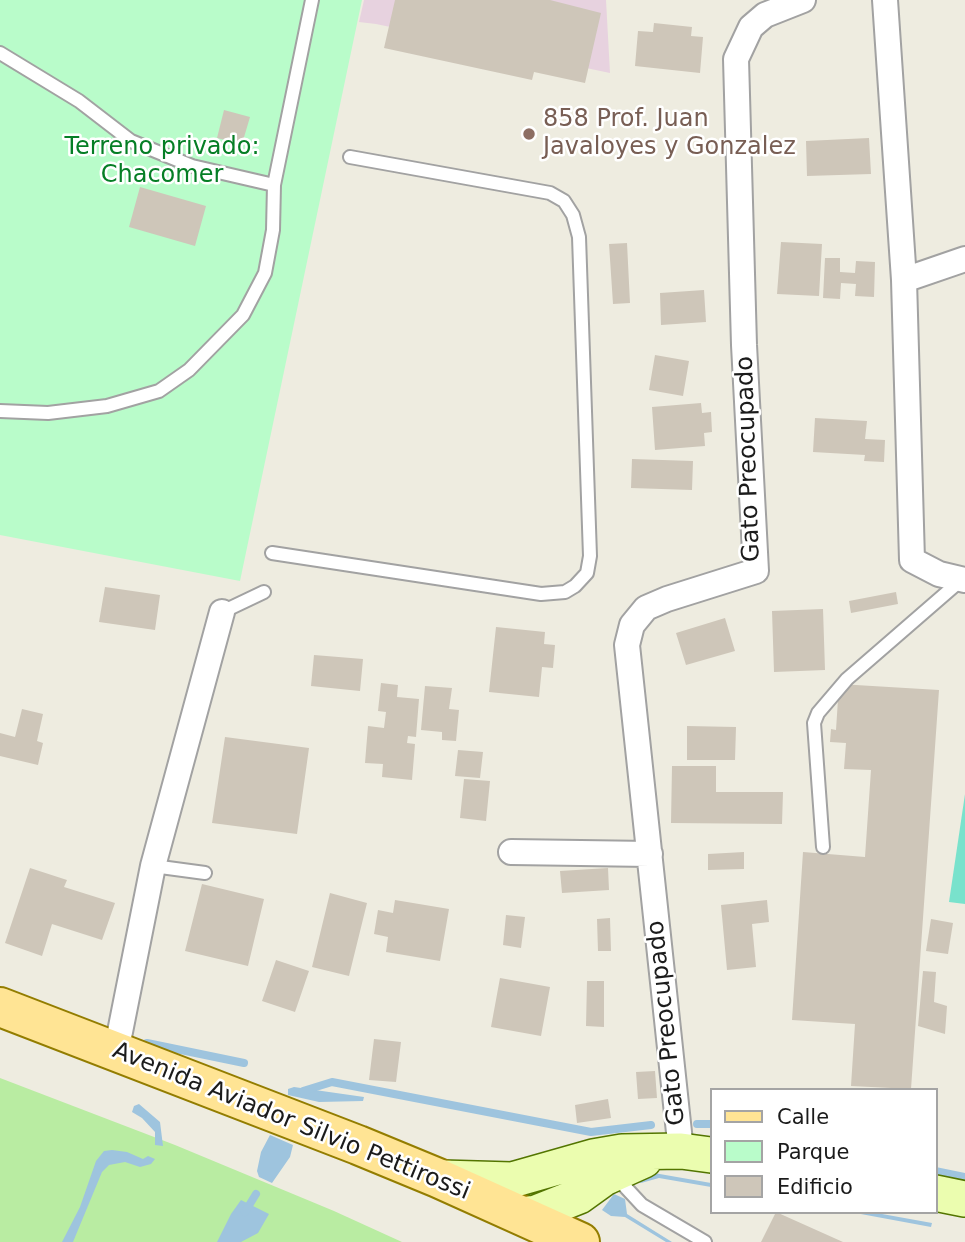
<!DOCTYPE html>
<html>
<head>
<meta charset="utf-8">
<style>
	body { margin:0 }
	#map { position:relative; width:965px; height:1242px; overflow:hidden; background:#eeece0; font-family:"DejaVu Sans",sans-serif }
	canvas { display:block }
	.legend { position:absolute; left:710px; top:1088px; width:228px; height:126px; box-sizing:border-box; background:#fff; border:2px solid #a4a4a4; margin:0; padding:9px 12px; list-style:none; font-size:21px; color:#1b1b1b }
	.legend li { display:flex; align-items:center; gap:14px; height:35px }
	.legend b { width:35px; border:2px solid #a4a4a4 }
</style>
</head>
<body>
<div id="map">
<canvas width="965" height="1242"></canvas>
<ul class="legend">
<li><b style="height:9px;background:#ffe494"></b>Calle</li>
<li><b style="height:19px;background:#b9fcca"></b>Parque</li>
<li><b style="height:19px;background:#cec6b9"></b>Edificio</li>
</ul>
</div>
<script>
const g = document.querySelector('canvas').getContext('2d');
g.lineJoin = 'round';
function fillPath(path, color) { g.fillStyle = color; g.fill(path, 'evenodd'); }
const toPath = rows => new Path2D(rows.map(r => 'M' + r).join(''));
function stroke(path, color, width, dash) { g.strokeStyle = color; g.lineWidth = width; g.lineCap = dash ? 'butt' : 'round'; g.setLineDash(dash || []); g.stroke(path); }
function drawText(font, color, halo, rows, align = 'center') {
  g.font = font + ' "DejaVu Sans",sans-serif'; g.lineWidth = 5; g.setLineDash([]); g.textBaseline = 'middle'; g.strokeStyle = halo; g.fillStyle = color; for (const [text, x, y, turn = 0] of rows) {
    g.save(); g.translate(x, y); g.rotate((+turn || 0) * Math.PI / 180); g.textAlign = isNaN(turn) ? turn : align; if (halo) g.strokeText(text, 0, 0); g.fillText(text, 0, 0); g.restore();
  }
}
fillPath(toPath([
	[364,0,606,0,610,73,376,24,359,22]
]), '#e7d2df');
fillPath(toPath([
	[0,1078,175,1145,334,1211,402,1242,0,1242]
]), '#b9eca2');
fillPath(toPath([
	[0,0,362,0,240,581,0,535]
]), '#b9fcca');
fillPath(toPath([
	[965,794,965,904,949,902]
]), '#79e2cc');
fillPath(toPath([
	[294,1087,364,1097,363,1101,319,1102,288,1095,288,1089],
	[139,1104,160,1122,163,1146,155,1145,155,1132,142,1118,132,1112,134,1106],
	[270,1135,293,1145,290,1157,272,1183,259,1177,257,1171,261,1152],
	[112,1150,127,1152,143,1159,148,1156,155,1159,151,1164,140,1167,125,1162,109,1165,102,1172,73,1242,62,1242,80,1207,96,1161,104,1151],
	[654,1173,711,1183,711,1187,659,1178,641,1183,639,1182],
	[614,1194,625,1199,627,1214,672,1242,666,1242,625,1217,611,1216,602,1210],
	[241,1200,269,1214,258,1233,241,1242,217,1242,231,1214],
	[850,1212,871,1212,932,1223,931,1227]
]), '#9ec4de');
stroke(toPath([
	[147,1043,244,1063],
	[303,1091,332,1082,591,1132,651,1125],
	[697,1124,711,1124],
	[935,1171,965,1177],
	[245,1212,256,1194]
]), '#9ec4de', 8);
fillPath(toPath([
	[395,0,550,0,601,13,585,83,534,72,532,80,384,48],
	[654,23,692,27,691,36,703,37,700,73,635,66,638,31,653,32],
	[224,110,250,117,242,144,217,138],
	[869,138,871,174,807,176,806,141],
	[140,187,206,206,195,246,129,227],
	[781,242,822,244,819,296,777,294],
	[627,243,630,303,613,304,609,244],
	[825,258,840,258,840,272,855,273,856,261,875,262,874,297,855,296,856,284,841,283,840,299,823,298],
	[704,290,706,322,661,325,660,293],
	[655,355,689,361,683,396,649,390],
	[701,403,702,413,711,412,712,432,704,433,705,446,655,450,652,407],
	[815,418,867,421,865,439,885,440,884,462,864,461,865,455,813,452],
	[632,459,693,461,692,490,631,488],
	[105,587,160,595,155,630,99,622],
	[896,592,898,604,851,613,849,601],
	[823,609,825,670,774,672,772,611],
	[725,618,735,651,686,665,676,633],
	[496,627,545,632,544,644,555,645,553,668,542,667,539,697,489,692],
	[314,655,363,659,360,691,311,686],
	[381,683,398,685,397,697,419,699,416,737,408,736,407,743,415,744,412,780,382,777,383,764,365,763,368,726,384,728,386,712,378,711],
	[839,684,939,690,911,1089,851,1086,855,1024,792,1020,803,852,865,857,871,770,844,769,846,743,830,742,831,729,836,730],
	[425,686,452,688,449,709,459,710,456,741,442,740,442,732,421,730],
	[22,709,43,714,37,741,43,743,38,765,0,756,0,733,15,737],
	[687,726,736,727,735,760,687,760],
	[225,737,309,748,297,834,212,823],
	[458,750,483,752,480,778,455,776],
	[672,766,716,766,716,792,783,792,782,824,671,823],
	[464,779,490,781,486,821,460,818],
	[744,852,744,869,708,870,708,854],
	[30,868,67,880,64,887,115,903,102,940,52,924,42,956,5,943],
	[608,868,609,890,562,893,560,871],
	[202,884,264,899,248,966,185,951],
	[330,893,367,903,349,976,312,967],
	[395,900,449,909,440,961,386,952,388,937,374,934,378,910,393,913],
	[767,900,769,922,752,924,756,967,727,970,721,905],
	[506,915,525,917,521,948,503,945],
	[610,918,611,951,598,951,597,919],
	[931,919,953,923,948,954,926,951],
	[276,960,309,971,295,1012,262,1001],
	[923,971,936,972,934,1002,947,1006,945,1034,918,1026],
	[500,978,550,987,541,1036,491,1027],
	[587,981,604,981,604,1027,586,1026],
	[374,1039,401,1042,396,1082,369,1080],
	[655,1071,657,1098,638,1099,636,1072],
	[608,1099,611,1118,577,1123,575,1105],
	[776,1212,843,1242,761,1242]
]), '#cec6b9');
const lane = toPath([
	[0,53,79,101,131,141,192,166,274,185],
	[0,411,48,413,107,406,159,391,189,370,243,315,265,273,273,230,274,185,312,0],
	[272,553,541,594,565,592,575,586,587,573,590,556,579,237,573,215,564,201,550,193,350,157],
	[222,612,264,592],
	[823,847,814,723,818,713,847,679,960,581],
	[153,866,205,873],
	[616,1177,642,1205,705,1242]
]);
const street = toPath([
	[885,0,904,280,912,560,939,574,965,580],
	[904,280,965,259],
	[511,852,650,854],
	[116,1052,153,866,222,612],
	[681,1151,627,645,632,625,646,608,667,599,756,571,744,345,736,59,751,27,765,15,803,0]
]);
const secondary = toPath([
	[442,1178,512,1180,593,1157,622,1152,681,1151,711,1155],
	[935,1193,965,1199],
	[521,1215,536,1213,579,1196,604,1178,644,1160]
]);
const primary = toPath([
	[0,1007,358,1145,438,1178,580,1242]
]);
stroke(lane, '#a2a2a2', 16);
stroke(street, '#a2a2a2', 28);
stroke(secondary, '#537500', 38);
stroke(primary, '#937d00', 42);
stroke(lane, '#fff', 12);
stroke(street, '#fff', 24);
stroke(secondary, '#ebfdaf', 35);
stroke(primary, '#ffe494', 38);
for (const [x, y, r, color] of [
	[529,134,7,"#8d6e63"]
]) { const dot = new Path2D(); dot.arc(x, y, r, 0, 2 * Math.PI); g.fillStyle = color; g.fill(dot); stroke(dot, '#fff', 2.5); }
drawText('24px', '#785e54', '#fff', [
	["858 Prof. Juan",543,120],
	["Javaloyes y Gonzalez",543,148]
], 'left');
drawText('24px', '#057e25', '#fff', [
	["Terreno privado:",162,148],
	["Chacomer",162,176]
]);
drawText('24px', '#1b1b1b', '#fff', [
	["Gato Preocupado",749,459,-92],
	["Gato Preocupado",667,1023,-96],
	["Avenida Aviador Silvio Pettirossi",291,1122,22]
]);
</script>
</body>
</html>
